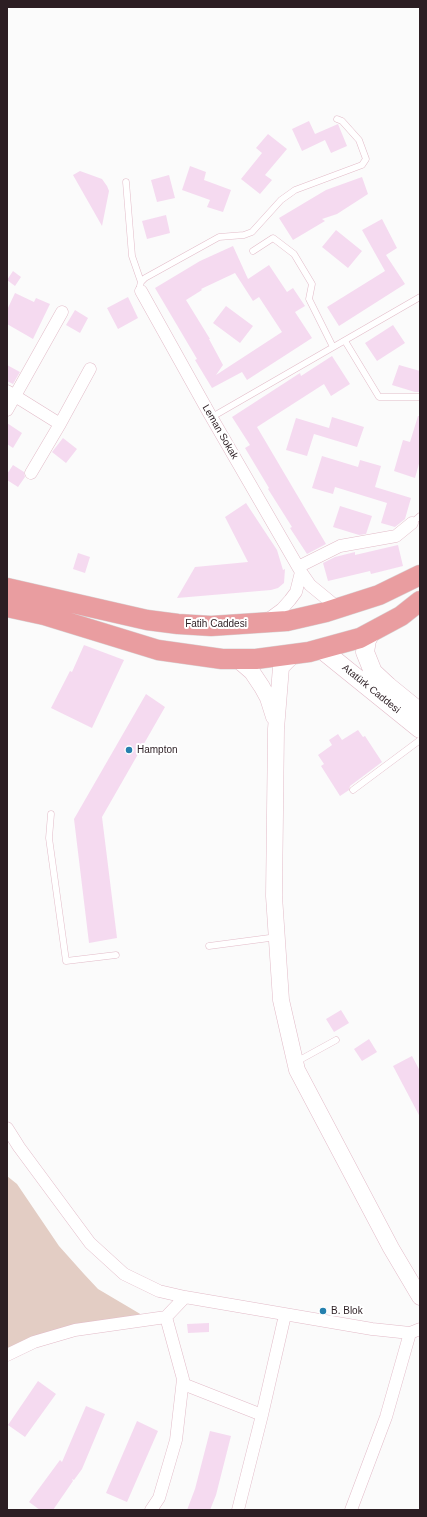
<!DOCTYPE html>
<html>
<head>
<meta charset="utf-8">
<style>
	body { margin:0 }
	#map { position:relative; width:427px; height:1517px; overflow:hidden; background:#fbfbfb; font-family:Helvetica,sans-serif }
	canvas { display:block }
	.frame { position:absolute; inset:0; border:8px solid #2c1e23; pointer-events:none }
</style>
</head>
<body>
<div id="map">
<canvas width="427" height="1517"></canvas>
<div class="frame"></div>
</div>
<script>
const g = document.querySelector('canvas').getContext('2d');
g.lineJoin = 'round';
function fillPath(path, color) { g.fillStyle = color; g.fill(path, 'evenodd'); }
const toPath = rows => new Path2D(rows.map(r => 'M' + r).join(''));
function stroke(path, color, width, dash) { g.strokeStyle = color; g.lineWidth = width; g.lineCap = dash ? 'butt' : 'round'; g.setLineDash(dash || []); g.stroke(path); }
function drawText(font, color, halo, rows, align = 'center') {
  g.font = font + ' Helvetica,sans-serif'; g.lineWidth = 4; g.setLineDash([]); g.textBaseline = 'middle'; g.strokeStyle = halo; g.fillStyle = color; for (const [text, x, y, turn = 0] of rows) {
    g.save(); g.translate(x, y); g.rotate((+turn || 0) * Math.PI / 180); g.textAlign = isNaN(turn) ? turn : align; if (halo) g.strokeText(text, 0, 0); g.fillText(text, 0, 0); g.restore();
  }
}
fillPath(toPath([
	[7,1176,17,1184,59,1246,84,1274,98,1289,142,1315,7,1348]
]), '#e3cdc4');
fillPath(toPath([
	[309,121,315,134,338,124,347,146,331,153,325,140,302,151,292,129],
	[268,134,287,149,265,175,272,180,260,194,241,179,262,153,256,148],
	[190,166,206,172,204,180,231,190,223,212,207,207,210,200,182,190],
	[80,171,102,179,107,186,109,191,102,226,73,175],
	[169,175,175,198,157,202,151,180],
	[362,177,368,194,337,214,322,219,325,221,293,240,279,218,326,190],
	[166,215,170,233,147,239,142,221],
	[382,219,397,248,386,255,405,284,339,326,327,307,385,271,362,230],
	[336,230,362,251,348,268,322,247],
	[233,246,248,279,269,265,287,292,293,288,305,306,295,312,312,338,247,380,242,372,212,388,195,360,197,359,155,288,200,261],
	[235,273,253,301,259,297,282,332,216,375,223,365,209,339,210,339,186,300,202,290,201,289],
	[13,271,21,277,15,286,7,280],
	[15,293,34,302,36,298,50,304,33,339,7,324,7,310],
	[128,297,138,318,118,329,107,308],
	[226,306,253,326,240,343,213,323],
	[75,310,88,318,80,333,66,325],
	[393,325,405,343,377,361,365,343],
	[332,356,350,384,331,396,324,384,257,427,326,544,307,554,290,528,292,527,268,489,269,488,245,448,250,445,232,417,300,373,301,376],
	[7,365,20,372,13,384,7,381],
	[399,365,420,371,420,392,415,392,392,385],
	[418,416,420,416,420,460,415,478,394,471,403,440,410,442],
	[332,417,364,427,357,447,314,434,307,456,286,450,296,418,329,428],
	[7,423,22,433,13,448,7,444],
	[63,438,77,449,66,463,52,452],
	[322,456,358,467,360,460,381,466,375,487,411,498,405,519,395,527,381,523,387,503,335,487,333,494,312,488],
	[13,465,24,472,25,477,18,487,7,480,7,474],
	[246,503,277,550,283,570,285,569,284,583,278,588,271,590,177,598,195,567,248,562,225,517],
	[340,506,372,516,366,534,359,535,333,527],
	[398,545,403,566,371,574,370,571,328,581,323,563,335,557,355,552,355,555],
	[78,553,90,557,85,573,73,569],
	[84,645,124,660,92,728,51,708,70,671,72,672],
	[146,694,165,707,102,817,117,938,89,943,74,819],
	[358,730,363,737,365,736,382,762,350,786,349,790,340,796,321,766,324,764,318,755,332,745,329,740,338,734,342,740],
	[341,1010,349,1023,334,1032,326,1019],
	[369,1039,377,1052,362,1061,354,1049],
	[412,1056,420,1071,420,1117,393,1066],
	[209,1323,209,1332,188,1333,187,1324],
	[38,1381,56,1394,25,1437,8,1425],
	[86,1406,105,1414,82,1469,74,1480,72,1479,73,1481,53,1510,40,1510,29,1502,60,1460,62,1462],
	[137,1421,158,1431,127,1502,106,1493],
	[210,1431,231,1436,216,1495,210,1510,187,1510,195,1489]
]), '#f5daf0');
const service = toPath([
	[126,182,132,256,141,282],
	[253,251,273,238,294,254,312,284,309,299,333,347],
	[141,291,140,286,141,282,145,278,219,237,244,235,252,232,281,200,295,190,362,165,366,159,359,140,342,121,337,119],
	[345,341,379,397,420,397],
	[212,417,420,297],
	[412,523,420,516],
	[353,790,420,740],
	[51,814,49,838,66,961,116,955],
	[209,946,277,937],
	[296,1062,336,1040]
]);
const minor = toPath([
	[141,291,209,413,301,572,310,585,338,608],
	[7,391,60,424],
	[7,410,62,312],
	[31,473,60,424,90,369],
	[298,567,340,546,396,536,412,523],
	[267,620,282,609,290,600,296,592,301,572],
	[7,1128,19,1147,90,1243,124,1274,159,1291,185,1297,372,1329,410,1333,420,1329],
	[7,1355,34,1342,75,1330,166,1317,185,1297],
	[183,1384,262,1415],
	[151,1510,159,1498,176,1440,183,1379,166,1317],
	[238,1510,262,1415,285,1315],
	[351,1510,386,1417,410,1333]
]);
const tertiary = toPath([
	[293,655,281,667,276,729,274,896,281,1000,297,1070,391,1248,420,1297],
	[237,659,252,672,262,687,268,698,274,717]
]);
const secondary = toPath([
	[371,633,367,640,365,652,373,672,388,686,420,712],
	[321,649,420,729]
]);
const primary = toPath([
	[7,588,147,620,178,624,211,626,287,621,326,612,379,595,420,575],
	[7,607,44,615,158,650,222,659,256,659,309,652,360,638,401,616,420,601]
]);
stroke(service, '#e2bbc8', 7);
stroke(minor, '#e2bbc8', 13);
stroke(tertiary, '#e2bbc8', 17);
stroke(secondary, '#e2bbc8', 19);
stroke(primary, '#d9d6d7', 21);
stroke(service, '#fff', 6);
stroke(minor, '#fff', 12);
stroke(tertiary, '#fff', 16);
stroke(secondary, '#fff', 18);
stroke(primary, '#e99da0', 20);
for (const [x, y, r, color] of [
	[129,750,4,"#2580ae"],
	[323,1311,4,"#2580ae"]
]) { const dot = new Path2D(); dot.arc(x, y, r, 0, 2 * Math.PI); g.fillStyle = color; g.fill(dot); stroke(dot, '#fff', 1.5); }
drawText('10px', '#2c1e23', '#fff', [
	["Leman Sokak",220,432,60],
	["Fatih Caddesi",216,624],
	["Atatürk Caddesi",371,689,39]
]);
drawText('10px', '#2c1e23', '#fff', [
	["Hampton",137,750],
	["B. Blok",331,1311]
], 'left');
</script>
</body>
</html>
